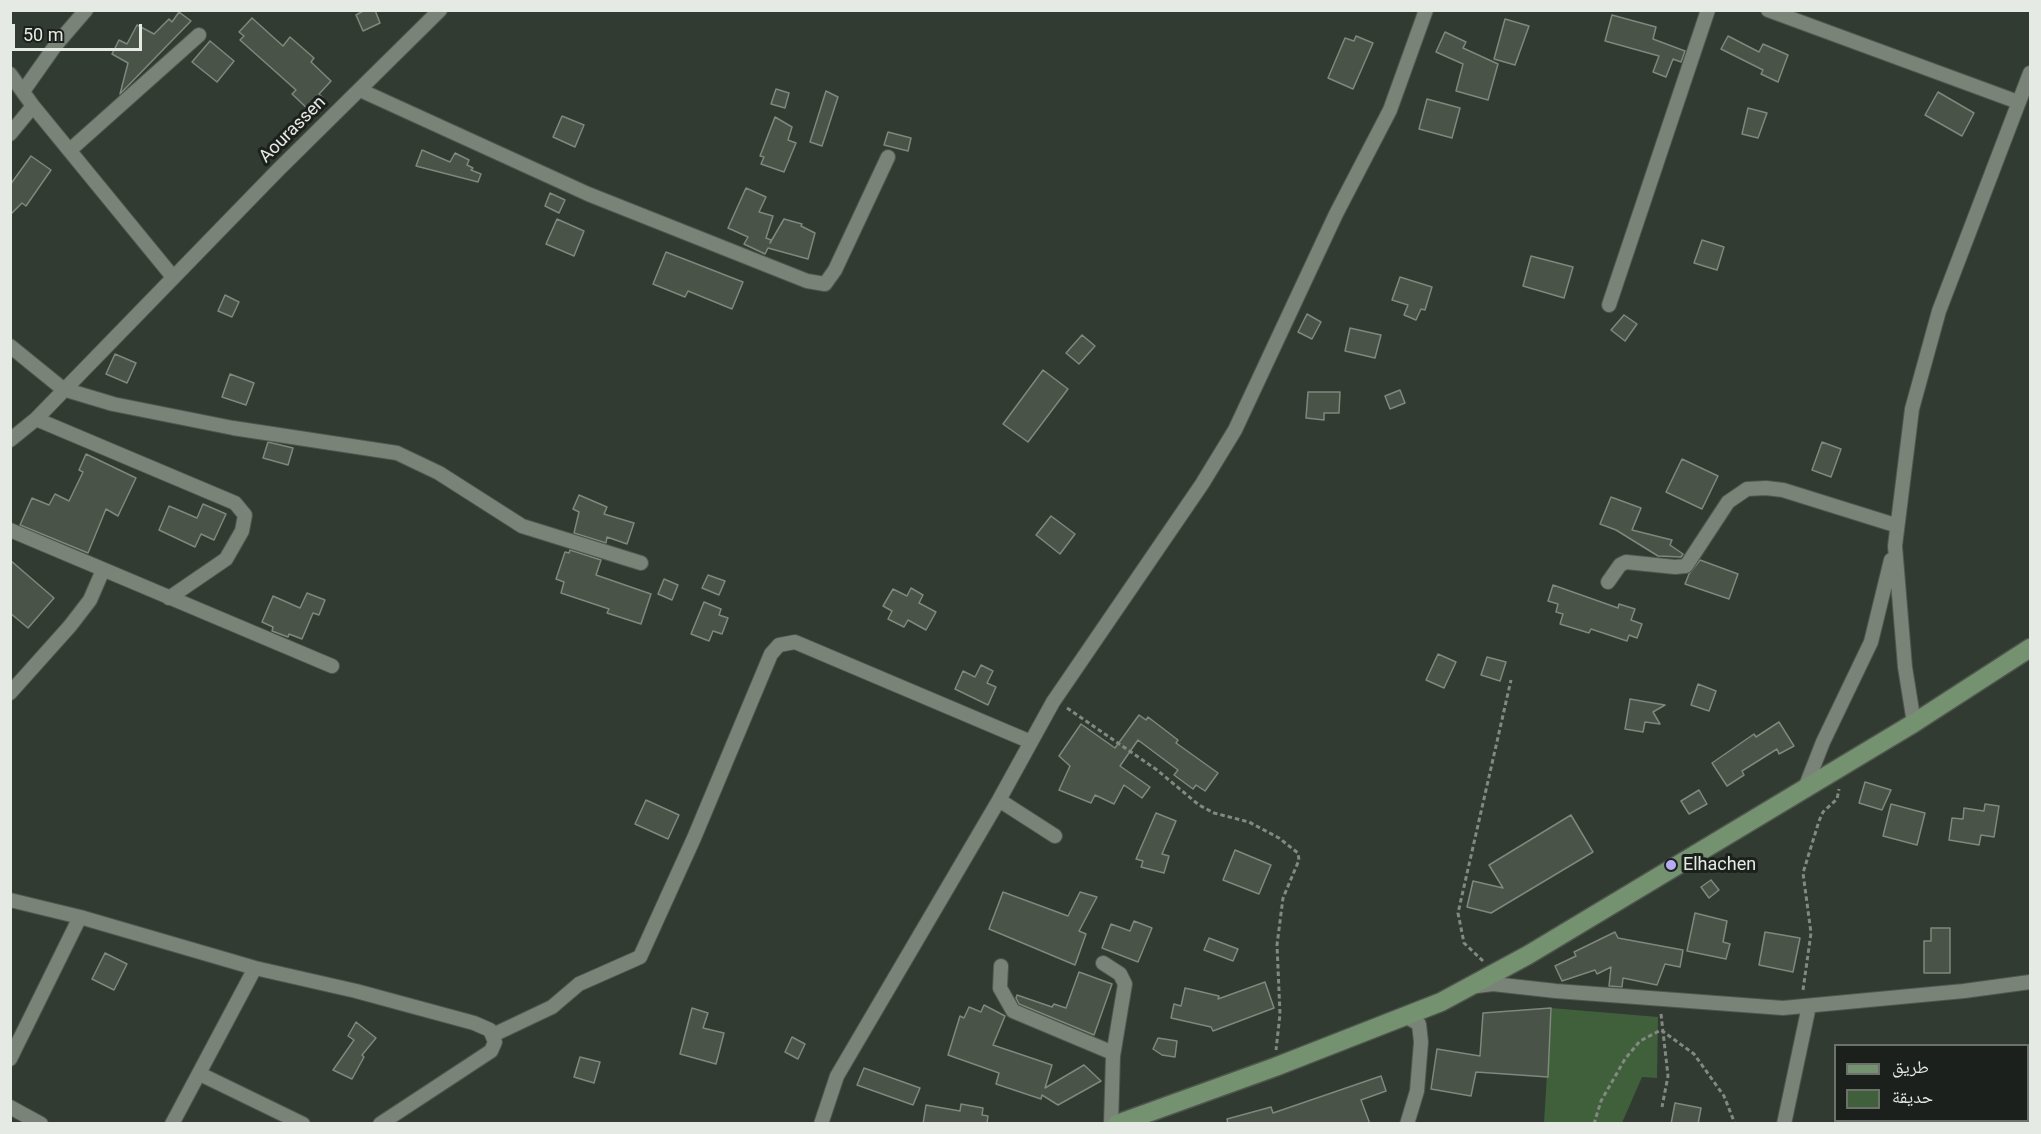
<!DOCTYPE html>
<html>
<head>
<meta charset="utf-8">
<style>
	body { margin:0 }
	#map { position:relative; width:2041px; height:1134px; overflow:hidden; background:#323b31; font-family:Roboto,"Noto Naskh Arabic",sans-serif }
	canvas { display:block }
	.frame { position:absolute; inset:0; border:12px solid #e5ebe4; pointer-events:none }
	.legend { position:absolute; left:1834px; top:1044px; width:195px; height:78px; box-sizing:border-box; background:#1c201c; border:2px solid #6c716c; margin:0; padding:8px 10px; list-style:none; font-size:18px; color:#e5ebe4 }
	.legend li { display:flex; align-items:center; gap:12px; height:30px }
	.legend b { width:30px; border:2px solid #6c716c }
	.scale { position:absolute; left:12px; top:24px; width:130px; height:27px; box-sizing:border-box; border:3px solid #e5ebe4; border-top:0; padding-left:8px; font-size:18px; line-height:21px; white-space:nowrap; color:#e5ebe4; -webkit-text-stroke:4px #1c201c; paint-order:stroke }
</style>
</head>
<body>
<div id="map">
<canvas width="2041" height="1134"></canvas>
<div class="frame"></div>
<ul class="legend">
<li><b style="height:8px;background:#749270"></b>طريق</li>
<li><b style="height:16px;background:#405f3b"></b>حديقة</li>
</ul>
<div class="scale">50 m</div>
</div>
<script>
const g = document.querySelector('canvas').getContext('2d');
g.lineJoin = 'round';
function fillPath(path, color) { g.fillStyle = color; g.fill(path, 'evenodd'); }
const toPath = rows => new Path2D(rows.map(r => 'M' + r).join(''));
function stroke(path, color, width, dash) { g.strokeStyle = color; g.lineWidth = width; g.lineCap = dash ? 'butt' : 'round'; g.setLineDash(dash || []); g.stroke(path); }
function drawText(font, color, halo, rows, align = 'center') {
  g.font = font + ' Roboto,sans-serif'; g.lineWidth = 6; g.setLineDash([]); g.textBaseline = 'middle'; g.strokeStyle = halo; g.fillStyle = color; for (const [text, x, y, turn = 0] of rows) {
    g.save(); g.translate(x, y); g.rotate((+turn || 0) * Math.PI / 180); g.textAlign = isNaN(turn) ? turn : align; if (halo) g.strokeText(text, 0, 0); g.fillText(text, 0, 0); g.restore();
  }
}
fillPath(toPath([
	[1551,1008,1658,1017,1657,1078,1642,1077,1622,1123,1544,1123]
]), '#405f3b');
const building = toPath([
	[365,10,375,10,380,23,363,31,356,15,365,10],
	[179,12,191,21,120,94,128,63,112,54,119,40,127,44,137,25,154,34,169,19,172,22,179,12],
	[1612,15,1656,27,1653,39,1685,51,1681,62,1673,59,1666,77,1653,72,1659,56,1605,41,1612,15],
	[252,18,283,46,290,37,314,58,311,62,331,81,319,94,323,98,310,111,292,94,296,90,240,40,244,36,239,32,252,18],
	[1505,19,1529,26,1515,65,1494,59,1505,19],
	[1445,32,1466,42,1463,48,1498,64,1488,100,1456,91,1463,64,1436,52,1445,32],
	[1356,36,1373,43,1353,89,1328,78,1345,38,1354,41,1356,36],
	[1728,36,1759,52,1763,44,1788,55,1778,82,1761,74,1763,70,1721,49,1728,36],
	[210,41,234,61,217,82,192,62,210,41],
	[776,89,789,93,785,108,771,104,776,89],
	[826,91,838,97,822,146,810,142,826,91],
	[1938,92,1974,113,1962,136,1925,115,1938,92],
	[1427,99,1460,108,1452,138,1419,129,1427,99],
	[1748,108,1767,113,1758,138,1742,134,1748,108],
	[562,116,584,125,575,147,553,137,562,116],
	[775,117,792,127,788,140,796,143,784,172,761,164,764,157,760,156,775,117],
	[888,132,911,138,908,151,884,145,888,132],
	[422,150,450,162,455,153,469,160,467,165,473,168,471,170,481,174,478,182,416,166,422,150],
	[31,156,51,170,26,206,22,203,10,215,10,185,31,156],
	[746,188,766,197,759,212,773,216,766,238,771,240,770,243,784,219,802,224,801,226,815,233,808,259,768,248,765,254,744,244,748,237,728,228,746,188],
	[550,193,565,200,559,213,545,206,550,193],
	[557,219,584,231,574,256,546,244,557,219],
	[1702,240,1724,247,1717,270,1694,263,1702,240],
	[666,252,743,282,732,309,688,291,685,297,653,284,666,252],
	[1531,256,1573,267,1564,298,1523,286,1531,256],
	[1400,277,1432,287,1425,310,1421,309,1416,320,1404,315,1408,305,1392,300,1400,277],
	[225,295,239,302,232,317,218,311,225,295],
	[1307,314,1321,322,1312,339,1298,332,1307,314],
	[1624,315,1637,324,1625,341,1611,330,1624,315],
	[1350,328,1381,335,1375,358,1345,351,1350,328],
	[1082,335,1095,346,1079,364,1066,353,1082,335],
	[115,354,136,363,127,383,106,374,115,354],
	[1043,370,1068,389,1028,442,1003,424,1043,370],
	[230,374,254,383,246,405,222,397,230,374],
	[1400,390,1405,403,1390,409,1385,396,1400,390],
	[1308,392,1340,392,1339,413,1324,413,1324,420,1306,418,1308,392],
	[268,442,293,448,288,465,263,458,268,442],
	[1822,442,1841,449,1831,477,1812,470,1822,442],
	[86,454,136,478,118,516,106,509,88,553,20,525,32,498,49,505,55,494,69,501,83,472,79,470,86,454],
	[1682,459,1718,476,1702,509,1666,492,1682,459],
	[579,495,607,507,604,514,634,523,627,544,607,537,606,543,574,533,579,512,573,509,579,495],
	[1611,497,1641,508,1632,530,1672,540,1670,545,1683,554,1681,557,1658,556,1616,530,1600,524,1611,497],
	[203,504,226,514,214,540,201,534,195,547,159,530,169,506,197,518,203,504],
	[1051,516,1075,534,1060,554,1036,535,1051,516],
	[570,550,601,560,596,575,651,594,641,624,607,613,609,609,561,593,564,582,556,579,565,552,569,553,570,550],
	[10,560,54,598,28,628,10,613,10,560],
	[1700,560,1738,574,1729,599,1685,584,1689,574,1700,560],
	[708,575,725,581,719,595,702,588,708,575],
	[664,579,678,585,672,600,658,594,664,579],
	[1553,585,1618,608,1619,604,1635,609,1631,620,1642,624,1637,638,1629,635,1627,641,1591,629,1589,633,1560,624,1563,614,1556,612,1558,604,1548,601,1553,585],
	[911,588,923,595,919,603,936,612,926,630,908,620,904,627,888,619,892,611,883,606,893,589,907,596,911,588],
	[307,593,325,600,319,615,313,613,302,639,289,634,288,637,272,631,273,627,262,622,273,596,300,608,307,593],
	[704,602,721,609,719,615,728,618,722,634,713,631,709,641,691,634,704,602],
	[1438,654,1456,662,1444,688,1426,680,1438,654],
	[1487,657,1506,662,1500,681,1481,675,1487,657],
	[981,665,993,671,987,683,996,687,988,705,955,689,963,671,975,677,981,665],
	[1698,684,1716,691,1709,711,1691,705,1698,684],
	[1630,699,1665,705,1653,712,1660,724,1645,722,1643,732,1625,729,1630,699],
	[1139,715,1146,720,1148,717,1178,740,1176,743,1218,773,1205,791,1196,785,1193,789,1174,775,1178,770,1138,740,1120,766,1150,787,1142,798,1124,785,1114,804,1095,795,1091,803,1059,790,1070,766,1059,756,1081,724,1115,748,1139,715],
	[1779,722,1794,746,1779,754,1777,749,1742,771,1744,775,1727,786,1712,763,1754,734,1756,737,1779,722],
	[1865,782,1891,790,1882,810,1859,803,1865,782],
	[1699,790,1707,804,1689,814,1681,801,1699,790],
	[646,800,679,815,668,839,635,824,646,800],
	[1891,804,1925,813,1917,845,1883,836,1891,804],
	[1985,804,1999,806,1994,837,1981,835,1979,845,1949,840,1952,818,1963,819,1964,808,1984,811,1985,804],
	[1156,813,1176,821,1162,854,1169,856,1164,873,1141,867,1143,861,1136,859,1156,813],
	[1571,815,1593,852,1491,913,1467,907,1473,881,1503,888,1489,865,1571,815],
	[1235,850,1271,865,1259,894,1223,880,1235,850],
	[1711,880,1719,890,1709,898,1701,887,1711,880],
	[1003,892,1068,916,1080,892,1097,897,1079,931,1086,934,1075,965,989,929,1003,892],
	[1695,913,1727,921,1723,942,1730,944,1726,959,1687,951,1695,913],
	[1134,921,1152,928,1138,962,1102,948,1111,924,1130,931,1134,921],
	[1931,928,1950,928,1950,973,1924,973,1924,941,1931,941,1931,928],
	[1615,932,1618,938,1683,950,1680,967,1665,964,1657,985,1623,978,1622,987,1609,986,1611,967,1597,974,1595,970,1562,981,1555,966,1576,956,1574,952,1615,932],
	[1765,932,1800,938,1793,972,1759,965,1765,932],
	[1209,938,1238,949,1233,961,1204,950,1209,938],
	[105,953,127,964,114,990,92,979,105,953],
	[1079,972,1112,984,1094,1035,1019,1004,1016,998,1017,995,1052,1007,1054,1004,1066,1008,1079,972],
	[1265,982,1274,1008,1213,1031,1211,1027,1171,1018,1174,1004,1181,1006,1185,988,1219,996,1218,999,1265,982],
	[984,1005,1005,1016,993,1045,1052,1065,1045,1088,1084,1065,1101,1081,1058,1105,1042,1095,1041,1099,996,1084,999,1073,948,1055,960,1016,964,1018,969,1007,981,1012,984,1005],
	[692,1008,708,1013,703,1028,724,1033,716,1064,680,1054,692,1008],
	[1551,1008,1548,1077,1476,1072,1471,1096,1431,1089,1437,1049,1480,1056,1483,1013,1551,1008],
	[356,1022,376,1038,362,1055,364,1057,352,1079,333,1070,354,1040,348,1036,356,1022],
	[792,1037,805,1044,798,1059,785,1052,792,1037],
	[1158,1038,1177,1041,1175,1057,1162,1055,1153,1049,1158,1038],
	[580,1057,600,1062,594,1083,574,1077,580,1057],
	[864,1068,920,1088,913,1105,857,1085,864,1068],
	[1381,1076,1386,1091,1361,1100,1370,1124,1228,1124,1227,1119,1271,1107,1273,1113,1381,1076],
	[1675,1103,1701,1108,1698,1124,1671,1124,1675,1103],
	[961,1104,983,1108,982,1115,988,1116,987,1124,923,1124,926,1105,960,1111,961,1104]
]);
fillPath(building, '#4a5348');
stroke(building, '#7e887c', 1.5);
const street = toPath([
	[1768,10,2018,102],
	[10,74,33,106,173,277],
	[24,90,55,46,86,10],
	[360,90,588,194,807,281,825,284,835,270,888,157],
	[10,134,33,106],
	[70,150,199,35],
	[1609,305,1708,10],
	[10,346,63,389,113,404,233,428,397,453,439,473,522,526,641,563],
	[36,419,235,503,245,515,242,531,226,559,169,598],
	[10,440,36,419,278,170,440,10],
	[10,530,332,666],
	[1608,582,1620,565,1626,562,1675,567,1686,566,1728,502,1747,489,1766,488,1783,490,1895,525],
	[10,693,70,626,90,600,103,570],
	[1914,723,1905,667,1895,546,1912,409,1939,311,2030,73],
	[1805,788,1823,742,1871,642,1891,560],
	[999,800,1055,836],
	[10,900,80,917,255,968,356,991,474,1023,490,1030,495,1042,491,1051,380,1124],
	[1103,963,1120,974,1125,984,1113,1056,1111,1124],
	[1001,966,1000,988,1013,1011,1113,1053],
	[1477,986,1493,984,1556,991,1783,1008,1964,991,2030,982],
	[1405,1016,1419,1024,1421,1042,1417,1091,1407,1124],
	[493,1035,552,1007,579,984,640,957,694,838,771,654,779,645,795,642,1031,742],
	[10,1059,80,917],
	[200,1074,303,1124],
	[10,1107,41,1124],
	[172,1124,255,968],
	[821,1124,837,1076,999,800,1053,702,1202,484,1235,430,1336,214,1390,110,1426,10],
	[1784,1124,1809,1006]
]);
const secondary = toPath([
	[1117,1124,1275,1067,1441,1002,1528,955,1914,723,2030,648]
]);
stroke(street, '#4f564d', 16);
stroke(secondary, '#4f564d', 21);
stroke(toPath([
	[1067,708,1157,770,1199,805,1214,813,1249,822,1279,838,1298,853,1299,860,1283,898,1277,945,1280,1014,1276,1050],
	[1483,961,1464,943,1458,913,1511,680],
	[1803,990,1811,933,1803,873,1819,821,1823,812,1837,799,1839,789],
	[1661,1014,1668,1076,1662,1107],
	[1594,1124,1601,1101,1625,1059,1640,1041,1661,1030,1694,1054,1724,1096,1735,1124]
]), '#828981', 3, [4.5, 3]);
stroke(street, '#798378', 14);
stroke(secondary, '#749270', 18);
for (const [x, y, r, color] of [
	[1671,865,6,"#b7abf8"]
]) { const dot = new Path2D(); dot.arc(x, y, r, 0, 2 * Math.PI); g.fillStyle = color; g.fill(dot); stroke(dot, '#1c201c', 2); }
drawText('18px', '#e5ebe4', '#1c201c', [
	["Aourassen",293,130,-45]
]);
drawText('18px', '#e5ebe4', '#1c201c', [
	["Elhachen",1683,865]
], 'left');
</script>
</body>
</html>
